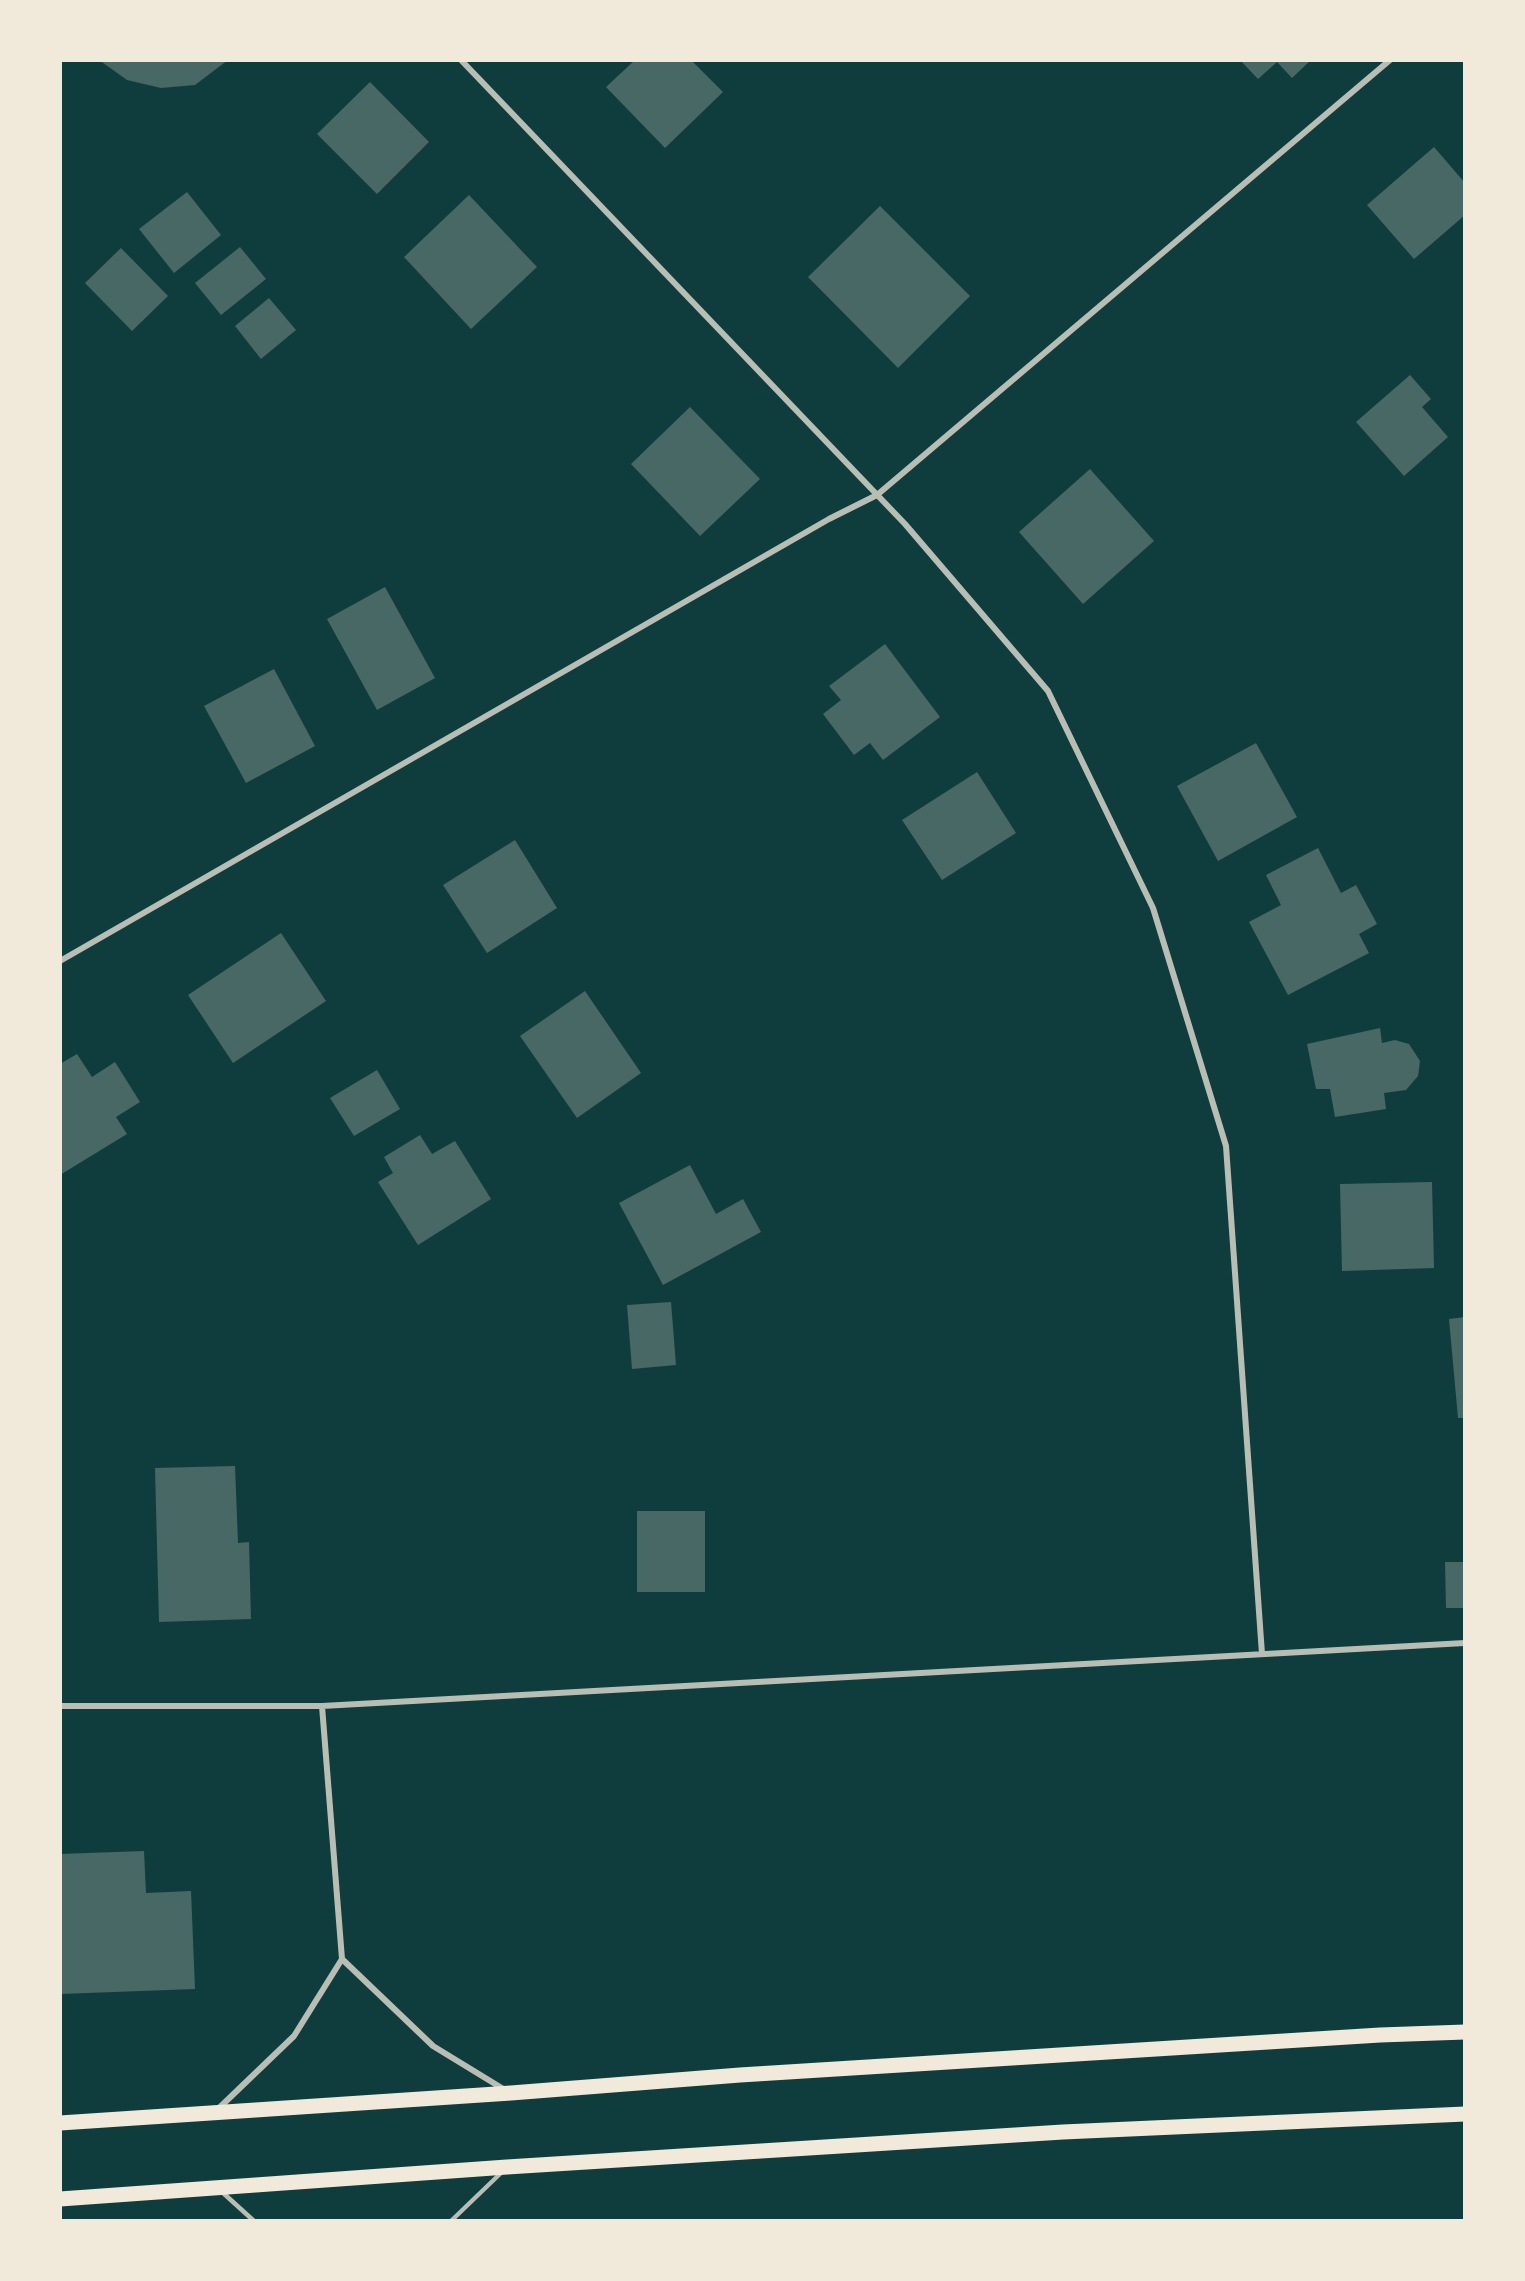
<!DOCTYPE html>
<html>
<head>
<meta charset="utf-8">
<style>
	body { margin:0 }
	#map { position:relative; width:1525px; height:2281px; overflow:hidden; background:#0f3d3e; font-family:"Noto Sans",sans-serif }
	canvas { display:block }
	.frame { position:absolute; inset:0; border:62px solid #f1e9da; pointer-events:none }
</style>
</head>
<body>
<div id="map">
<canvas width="1525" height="2281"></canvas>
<div class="frame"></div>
</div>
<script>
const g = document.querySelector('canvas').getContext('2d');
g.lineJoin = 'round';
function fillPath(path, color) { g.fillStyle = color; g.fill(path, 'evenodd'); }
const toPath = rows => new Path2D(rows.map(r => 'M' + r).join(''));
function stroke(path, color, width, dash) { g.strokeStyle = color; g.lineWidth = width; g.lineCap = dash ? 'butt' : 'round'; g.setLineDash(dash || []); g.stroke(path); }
fillPath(toPath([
	[99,60,228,60,195,85,161,88,127,80],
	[635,60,691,60,723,92,665,148,606,87],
	[1240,60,1311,60,1292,78,1277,62,1258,79],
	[370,82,429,142,377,194,317,134],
	[1434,147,1465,183,1465,215,1414,259,1367,205],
	[187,192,221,235,174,273,139,229],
	[469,195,537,267,471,329,404,257],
	[880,206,970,296,898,368,808,277],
	[240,247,266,279,221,315,195,283],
	[121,248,168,296,132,331,85,283],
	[269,298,296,330,261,359,235,326],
	[1410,375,1431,399,1422,407,1448,437,1404,476,1356,422],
	[690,407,760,479,700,536,631,464],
	[1090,469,1154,541,1083,604,1019,532],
	[385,587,435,678,377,710,327,619],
	[885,644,940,717,883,760,870,743,854,755,823,714,841,700,829,686],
	[274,669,315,746,246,783,204,706],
	[1256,743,1297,817,1218,861,1177,786],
	[977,772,1016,833,942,880,902,820],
	[515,840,557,908,487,953,443,885],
	[1318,848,1341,893,1356,885,1377,924,1359,934,1369,953,1288,995,1249,922,1281,905,1266,875],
	[281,933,326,1001,233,1063,188,995],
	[585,991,641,1073,577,1118,520,1036],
	[1380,1028,1382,1043,1395,1040,1409,1044,1420,1061,1418,1076,1406,1090,1384,1093,1386,1109,1335,1117,1330,1089,1316,1089,1307,1044],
	[77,1054,92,1077,115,1062,140,1102,116,1117,127,1134,60,1175,60,1064],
	[377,1070,400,1109,354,1136,330,1098],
	[420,1135,432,1154,455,1141,491,1199,418,1245,378,1182,393,1173,384,1157],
	[690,1165,716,1214,743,1199,761,1232,663,1285,619,1203],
	[1432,1182,1434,1268,1342,1271,1340,1184],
	[671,1302,676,1365,632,1369,627,1305],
	[1465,1317,1465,1418,1458,1418,1449,1319],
	[235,1466,238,1543,249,1542,251,1619,159,1622,155,1468],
	[637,1511,705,1511,705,1592,637,1592],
	[1445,1562,1465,1562,1465,1608,1446,1608],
	[144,1851,146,1893,191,1891,195,1989,60,1994,60,1854]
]), '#486865');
stroke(toPath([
	[222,2192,254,2221],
	[451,2221,503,2171]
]), '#b8beb3', 4.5);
stroke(toPath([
	[461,60,905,524,1048,691,1153,908,1226,1146,1262,1654],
	[60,961,829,519,877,495,1390,60],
	[60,1706,322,1706,1465,1643],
	[342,1959,433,2046,505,2090],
	[218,2109,294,2036,342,1959,322,1706]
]), '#b8beb3', 6);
stroke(toPath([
	[60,2123,511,2093,740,2075,1380,2035,1465,2032],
	[60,2199,507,2167,1063,2132,1465,2114]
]), '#f1e9da', 15);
</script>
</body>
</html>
